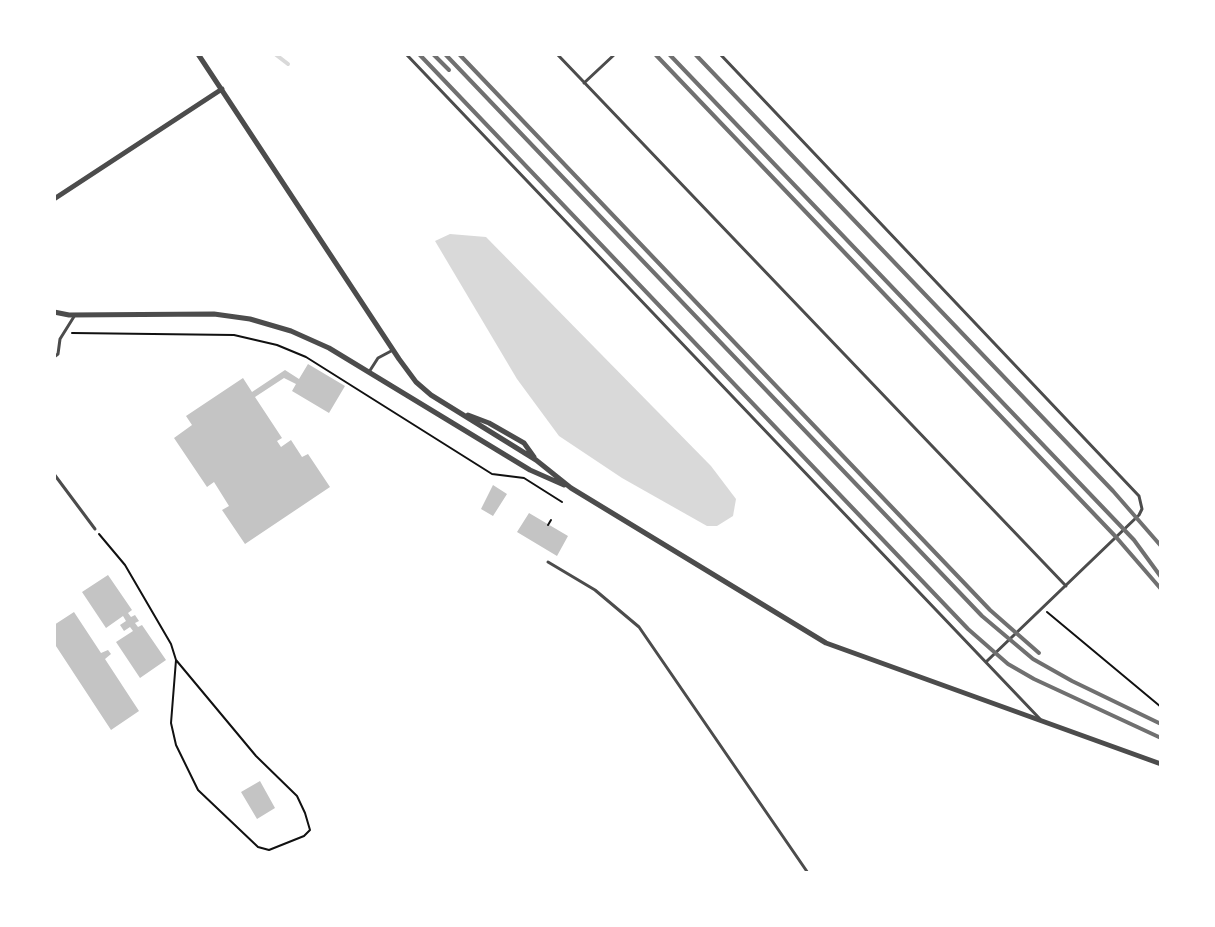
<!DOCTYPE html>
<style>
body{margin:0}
#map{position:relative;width:1215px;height:927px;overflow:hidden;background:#fff;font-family:"Golos Text",sans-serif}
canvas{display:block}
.frame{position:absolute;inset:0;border:56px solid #fff;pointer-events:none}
</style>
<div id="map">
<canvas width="1215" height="927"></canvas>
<div class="frame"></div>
</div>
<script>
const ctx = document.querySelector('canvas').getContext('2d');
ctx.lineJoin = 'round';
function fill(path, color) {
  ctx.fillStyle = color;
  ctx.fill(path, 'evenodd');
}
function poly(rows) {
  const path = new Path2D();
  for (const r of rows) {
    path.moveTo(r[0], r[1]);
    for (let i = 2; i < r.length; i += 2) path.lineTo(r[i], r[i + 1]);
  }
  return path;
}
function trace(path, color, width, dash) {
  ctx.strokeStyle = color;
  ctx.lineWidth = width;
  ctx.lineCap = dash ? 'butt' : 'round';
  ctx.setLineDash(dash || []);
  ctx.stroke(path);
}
const water = poly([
 [450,234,486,237,711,466,736,499,733,516,717,526,707,526,622,478,559,436,517,379,435,241]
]);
const stream = poly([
 [275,54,288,64]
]);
const building = poly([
 [308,364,345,386,329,413,292,391,296,384,284,378,255,397,282,438,277,441,281,447,291,440,302,457,308,454,330,487,245,544,222,510,229,506,214,482,207,487,174,438,192,425,186,416,243,378,252,392,285,370,299,379],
 [493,485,507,494,493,516,481,509],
 [529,513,568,536,557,556,517,532],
 [108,575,132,610,128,613,131,617,135,615,139,621,135,623,138,627,142,625,166,660,140,678,116,642,133,631,130,627,124,631,120,625,126,621,123,616,106,628,82,592],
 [74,612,101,653,108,650,111,654,105,659,139,711,111,730,54,643,54,625],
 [260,781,275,808,257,819,241,792]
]);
const path = poly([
 [72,333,234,335,277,345,306,357,492,474,524,478,562,502],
 [548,525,551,520],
 [99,534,125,565,171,644,176,660,171,723,176,745,198,790,258,847,269,850,304,836,310,830,305,813,297,796,256,756,176,660],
 [1047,612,1161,707]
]);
const service = poly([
 [406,54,1040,719],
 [557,54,1066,586],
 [720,54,1139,496,1142,509,1139,515,987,661],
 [584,83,615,54],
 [54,357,58,354,60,339,75,315],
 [369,372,378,358,393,350],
 [54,474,95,529],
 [548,562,595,590,639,627,808,873]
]);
const minor = poly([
 [198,54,399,359,416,382,431,395,536,460,571,488,826,643,1161,764],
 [54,199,222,89],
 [54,312,69,315,214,314,250,319,291,331,329,348,530,470,564,485],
 [468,415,489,423,524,443,534,457]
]);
const rail = poly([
 [419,54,968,629,1008,664,1034,679,1161,738],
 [433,54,449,70],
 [445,54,982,616,1033,659,1072,681,1161,724],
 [459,54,990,610,1039,653],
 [655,54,1116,537,1161,589],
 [669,54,1134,540,1161,577],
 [695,54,1113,491,1161,546]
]);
fill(water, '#d9d9d9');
trace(stream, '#d9d9d9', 4);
fill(building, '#c4c4c4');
trace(path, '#111', 2);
trace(service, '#4c4c4c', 3);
trace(minor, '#4c4c4c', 5);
trace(rail, '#707070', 4);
</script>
